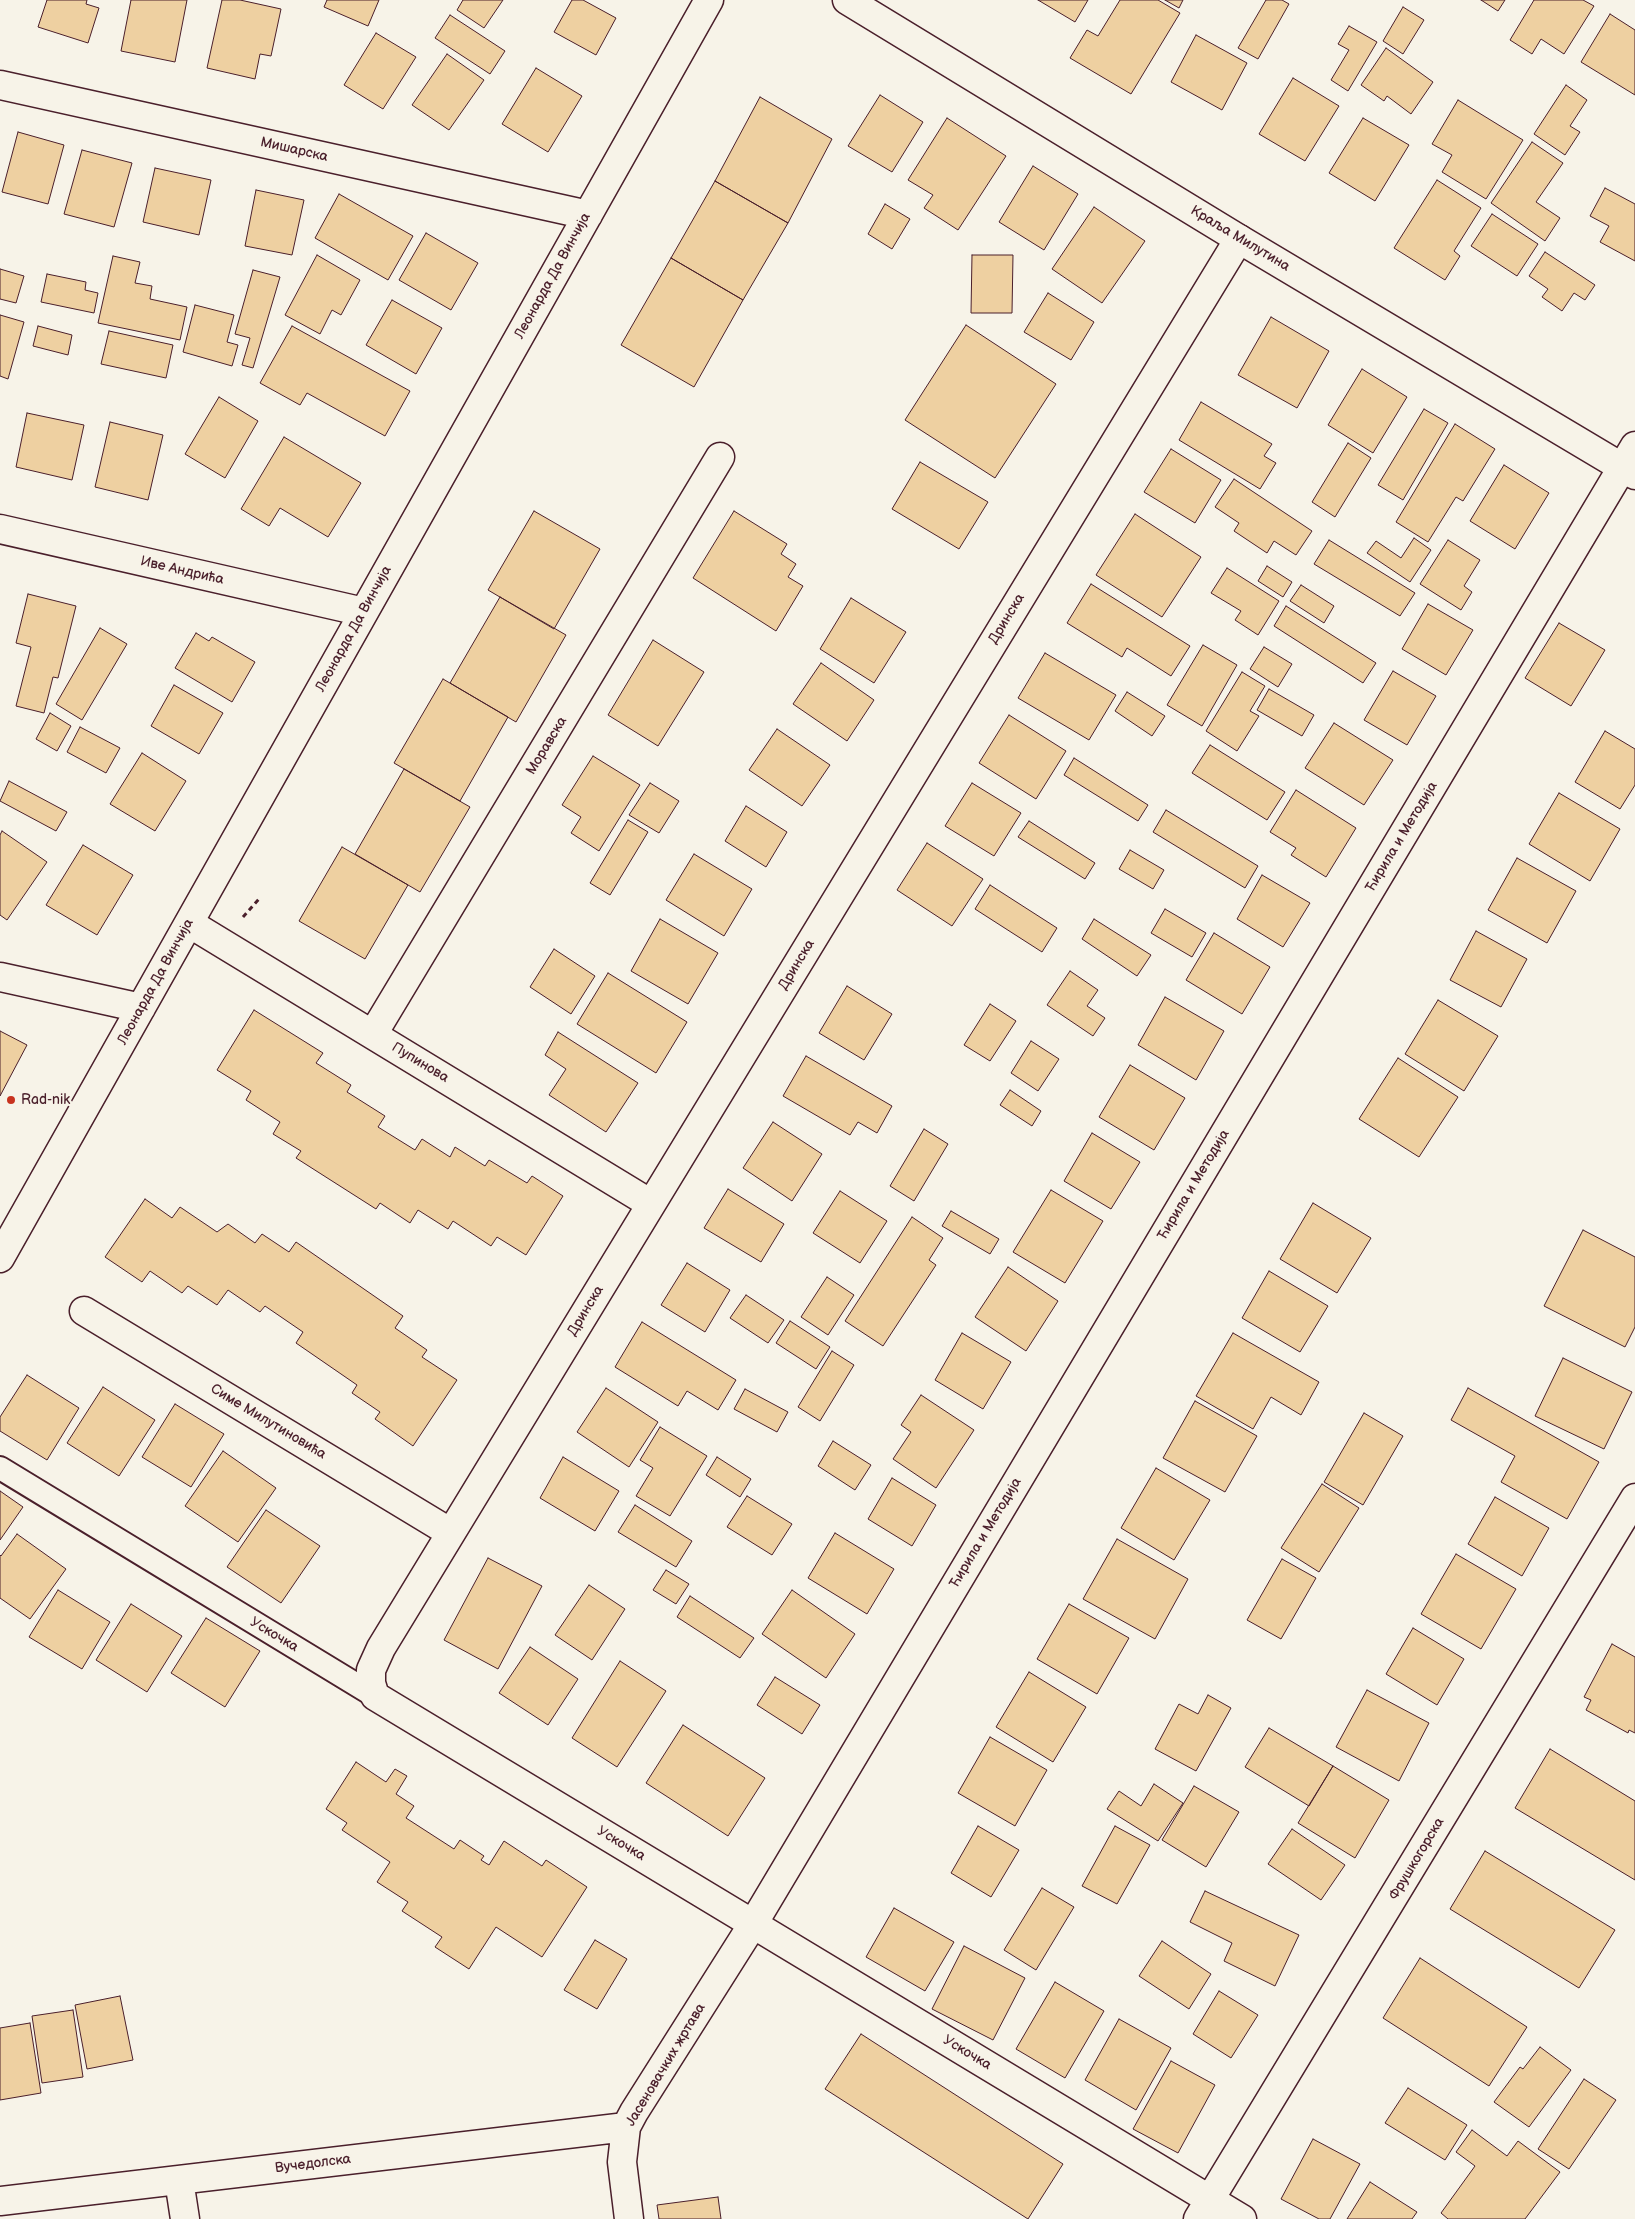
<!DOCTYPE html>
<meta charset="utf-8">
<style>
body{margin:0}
canvas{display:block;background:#f7f3e8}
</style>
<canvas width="1635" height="2219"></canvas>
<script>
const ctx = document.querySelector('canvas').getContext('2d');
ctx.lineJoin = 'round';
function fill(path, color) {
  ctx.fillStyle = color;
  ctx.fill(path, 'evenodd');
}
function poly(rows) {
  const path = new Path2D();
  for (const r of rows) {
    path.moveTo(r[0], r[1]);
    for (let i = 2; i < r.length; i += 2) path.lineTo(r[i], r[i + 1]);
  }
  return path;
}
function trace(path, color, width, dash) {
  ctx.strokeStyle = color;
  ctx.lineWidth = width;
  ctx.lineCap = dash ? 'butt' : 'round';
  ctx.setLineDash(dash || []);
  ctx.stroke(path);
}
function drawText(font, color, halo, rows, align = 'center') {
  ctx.font = font + ' "Balsamiq Sans",sans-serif';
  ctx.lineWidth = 4.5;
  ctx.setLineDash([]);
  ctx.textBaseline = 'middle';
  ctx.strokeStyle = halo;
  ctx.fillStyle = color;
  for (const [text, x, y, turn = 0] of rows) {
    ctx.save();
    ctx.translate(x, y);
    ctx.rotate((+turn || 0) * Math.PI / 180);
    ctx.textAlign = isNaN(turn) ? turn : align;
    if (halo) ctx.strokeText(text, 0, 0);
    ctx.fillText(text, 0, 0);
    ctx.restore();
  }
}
const building = poly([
 [47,0,87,0,86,4,99,8,88,43,38,27,47,0],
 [131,0,187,0,175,62,121,51,131,0],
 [222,0,240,0,281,9,271,56,260,54,255,79,207,68,222,0],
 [327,0,379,0,368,26,324,7,327,0],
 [463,0,503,0,484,28,457,10,463,0],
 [572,0,583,0,616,18,596,55,554,32,572,0],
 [1038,0,1088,0,1075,22,1038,0],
 [1120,0,1158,0,1180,13,1131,94,1070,58,1087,30,1098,36,1120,0],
 [1165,0,1183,0,1179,8,1165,0],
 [1266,0,1282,0,1289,4,1258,59,1238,48,1266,0],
 [1481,0,1505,0,1498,11,1481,0],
 [1534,0,1583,0,1594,6,1564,54,1541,39,1532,54,1510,40,1534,0],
 [1403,7,1424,20,1403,54,1383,41,1403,7],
 [1610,14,1635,30,1635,95,1581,62,1610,14],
 [450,15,505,51,490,74,435,38,450,15],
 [1349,26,1377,42,1348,91,1331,80,1349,50,1338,44,1349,26],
 [376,33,416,57,383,109,344,85,376,33],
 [1196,35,1247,63,1222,110,1171,82,1196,35],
 [1386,48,1433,82,1411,114,1387,96,1384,101,1361,85,1386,48],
 [447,54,484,80,449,130,412,105,447,54],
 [536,68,582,96,548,152,502,124,536,68],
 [1293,78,1339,106,1305,161,1259,134,1293,78],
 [1566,85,1587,100,1570,126,1580,132,1565,155,1534,134,1566,85],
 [880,95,923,122,892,172,848,146,880,95],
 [760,97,832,139,788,223,715,181,760,97],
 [1458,100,1523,140,1486,199,1442,172,1452,155,1432,144,1458,100],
 [947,118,1006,156,958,230,924,208,933,195,908,180,947,118],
 [1363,118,1409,145,1375,201,1329,173,1363,118],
 [18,132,64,145,48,204,2,192,18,132],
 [1532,142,1563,163,1536,202,1560,218,1545,241,1491,203,1532,142],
 [82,150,132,163,114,227,64,214,82,150],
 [1033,166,1078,194,1044,250,999,222,1033,166],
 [155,168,211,180,199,235,143,222,155,168],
 [1437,180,1481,208,1454,251,1460,256,1445,280,1394,248,1437,180],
 [715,181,788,223,743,300,671,258,715,181],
 [1605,188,1635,204,1635,261,1600,242,1609,226,1590,216,1605,188],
 [256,190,304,200,292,255,245,246,256,190],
 [339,194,413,236,388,280,315,238,339,194],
 [885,204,910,219,892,249,868,234,885,204],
 [1094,207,1145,241,1102,303,1052,269,1094,207],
 [1492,214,1538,244,1517,276,1471,246,1492,214],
 [426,233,478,263,451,310,399,280,426,233],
 [1545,252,1595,285,1585,300,1574,293,1562,311,1542,297,1548,289,1529,276,1545,252],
 [317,255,360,280,341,315,332,310,320,334,285,315,317,255],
 [972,255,1013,255,1012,313,971,313,972,255],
 [113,256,140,262,135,283,152,286,150,299,187,307,180,340,98,323,113,256],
 [671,258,743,300,694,387,621,345,671,258],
 [0,269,24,276,16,303,0,299,0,269],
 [253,270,280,277,253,368,242,365,250,338,235,334,253,270],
 [47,274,86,282,85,290,98,293,94,313,41,302,47,274],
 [1048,293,1094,322,1071,360,1024,332,1048,293],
 [392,300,442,328,416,374,366,345,392,300],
 [195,305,234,315,227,342,238,345,232,366,183,352,195,305],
 [0,315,24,322,8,379,0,376,0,315],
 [1271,317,1329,351,1297,408,1238,375,1271,317],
 [966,325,1056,384,995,478,905,420,966,325],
 [38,326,72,335,68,355,33,346,38,326],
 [292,326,410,391,385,436,307,393,300,405,260,383,292,326],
 [109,331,173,345,166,378,101,364,109,331],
 [1362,369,1407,397,1373,453,1328,425,1362,369],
 [219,397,258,421,225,478,185,454,219,397],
 [1201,402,1272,444,1264,456,1276,463,1260,489,1179,440,1201,402],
 [1424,409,1448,423,1403,500,1378,485,1424,409],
 [27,413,84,425,72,480,16,467,27,413],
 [110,422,163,435,148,500,95,487,110,422],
 [1455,424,1495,449,1463,501,1456,497,1428,542,1396,522,1455,424],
 [284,437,361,483,328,537,280,508,269,526,241,509,284,437],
 [1348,443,1371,458,1335,517,1312,502,1348,443],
 [1171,449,1221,480,1195,523,1144,492,1171,449],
 [920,462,988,502,959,549,892,509,920,462],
 [1504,465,1549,493,1515,549,1470,521,1504,465],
 [1234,479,1312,531,1296,555,1274,541,1267,553,1234,531,1239,523,1215,507,1234,479],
 [534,511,600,549,554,629,488,590,534,511],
 [734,511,787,544,781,554,796,564,788,577,803,586,776,631,693,578,734,511],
 [1135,514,1201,557,1162,617,1096,575,1135,514],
 [1414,538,1431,550,1410,582,1367,553,1376,541,1401,558,1414,538],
 [1329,540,1415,593,1400,616,1314,564,1329,540],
 [1448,540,1480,560,1464,586,1472,592,1461,610,1420,584,1448,540],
 [1267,566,1292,582,1283,597,1258,581,1267,566],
 [1227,568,1279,601,1258,635,1235,620,1241,611,1211,593,1227,568],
 [1091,584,1190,646,1171,676,1127,648,1122,657,1067,623,1091,584],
 [1301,585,1334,606,1324,623,1290,601,1301,585],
 [28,594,76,606,58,678,53,677,44,713,16,706,31,647,16,643,28,594],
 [500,597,566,635,516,722,450,683,500,597],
 [851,598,906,632,874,683,820,649,851,598],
 [1428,604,1473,630,1446,675,1402,649,1428,604],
 [1286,606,1376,663,1363,683,1274,626,1286,606],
 [1559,623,1605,650,1571,706,1525,678,1559,623],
 [100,628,127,644,82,720,56,704,100,628],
 [196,633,209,641,212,637,255,662,232,702,175,668,196,633],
 [653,640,704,672,658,746,608,715,653,640],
 [1203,645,1237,665,1202,726,1167,705,1203,645],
 [1264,647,1292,664,1278,687,1250,669,1264,647],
 [1045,653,1116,695,1089,740,1018,698,1045,653],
 [821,663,874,700,847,741,793,704,821,663],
 [1393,671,1436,696,1407,745,1364,720,1393,671],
 [1242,672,1265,686,1250,711,1259,716,1237,751,1206,731,1242,672],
 [443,679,508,717,460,801,394,763,443,679],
 [174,685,223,713,199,754,151,726,174,685],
 [1269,689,1314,715,1302,736,1257,710,1269,689],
 [1127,692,1165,716,1152,736,1115,711,1127,692],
 [50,713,71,726,57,751,36,739,50,713],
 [1009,715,1066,751,1036,799,979,763,1009,715],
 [1334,723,1393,760,1364,805,1305,768,1334,723],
 [80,727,120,748,106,773,67,752,80,727],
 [777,729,830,765,802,806,749,770,777,729],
 [1605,731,1635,749,1635,785,1620,809,1575,782,1605,731],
 [1210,745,1285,792,1267,820,1192,773,1210,745],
 [142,753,186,781,155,831,110,804,142,753],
 [593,756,640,785,599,851,571,833,581,817,562,805,593,756],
 [1074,758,1148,805,1138,821,1064,775,1074,758],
 [404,769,470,807,420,892,355,854,404,769],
 [9,781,67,812,56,831,0,801,9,781],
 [650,783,679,801,659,833,629,815,650,783],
 [972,783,1021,813,994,856,945,826,972,783],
 [1296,790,1356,828,1326,877,1291,855,1296,848,1270,832,1296,790],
 [1559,793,1620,829,1590,881,1529,844,1559,793],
 [746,806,787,832,766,867,725,841,746,806],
 [1166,810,1258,866,1245,888,1153,832,1166,810],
 [628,820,648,832,610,895,590,883,628,820],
 [1029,821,1095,863,1085,879,1018,837,1029,821],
 [2,831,47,862,7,920,0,915,0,835,2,831],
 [927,843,983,879,952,926,897,890,927,843],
 [83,845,133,875,97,935,46,905,83,845],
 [342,847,408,885,365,959,299,921,342,847],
 [1130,850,1164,870,1153,889,1119,869,1130,850],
 [694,854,752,889,724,936,666,900,694,854],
 [1517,858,1576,891,1547,943,1488,910,1517,858],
 [1262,875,1310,903,1283,947,1237,919,1262,875],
 [990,885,1057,928,1042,952,975,909,990,885],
 [1165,909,1206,933,1192,957,1151,933,1165,909],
 [660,919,718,953,688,1004,631,971,660,919],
 [1094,919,1151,955,1137,976,1082,939,1094,919],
 [1476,931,1527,959,1501,1007,1450,980,1476,931],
 [1214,933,1270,967,1242,1014,1186,980,1214,933],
 [554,949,595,976,571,1014,530,987,554,949],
 [1070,971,1098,990,1087,1006,1105,1018,1093,1036,1047,1005,1070,971],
 [608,973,687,1022,656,1073,577,1024,608,973],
 [847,986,892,1014,864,1060,819,1033,847,986],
 [1165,997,1224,1031,1196,1080,1138,1045,1165,997],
 [1438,1000,1498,1036,1464,1091,1405,1054,1438,1000],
 [990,1004,1016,1021,990,1061,964,1045,990,1004],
 [254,1010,323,1053,316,1063,351,1085,347,1092,385,1116,378,1127,415,1150,422,1139,450,1157,455,1147,485,1166,489,1160,527,1183,532,1176,563,1196,526,1255,497,1237,491,1246,453,1221,448,1229,418,1210,410,1223,380,1203,376,1209,296,1158,301,1151,273,1134,280,1122,246,1100,251,1091,217,1070,254,1010],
 [0,1031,27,1045,0,1096,0,1031],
 [558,1032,638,1083,606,1132,549,1095,566,1069,545,1055,558,1032],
 [1031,1041,1059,1059,1038,1091,1011,1073,1031,1041],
 [806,1056,892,1106,877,1133,858,1122,850,1135,783,1096,806,1056],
 [1398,1058,1458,1097,1419,1157,1359,1119,1398,1058],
 [1130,1065,1185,1098,1154,1150,1099,1117,1130,1065],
 [1010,1090,1041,1111,1032,1126,1000,1105,1010,1090],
 [773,1122,822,1154,792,1201,743,1168,773,1122],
 [924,1129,948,1144,914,1201,890,1186,924,1129],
 [1092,1133,1140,1162,1111,1209,1064,1181,1092,1133],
 [728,1189,784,1224,761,1262,704,1228,728,1189],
 [1051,1190,1103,1221,1065,1283,1013,1252,1051,1190],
 [840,1191,887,1221,860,1263,813,1233,840,1191],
 [145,1199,172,1218,180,1207,217,1232,228,1224,255,1243,262,1234,289,1252,296,1242,403,1316,395,1328,427,1350,422,1357,457,1380,413,1446,375,1419,380,1412,352,1393,357,1385,296,1343,303,1332,265,1306,260,1312,228,1290,217,1305,188,1286,182,1293,150,1271,142,1282,105,1257,145,1199],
 [1313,1203,1371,1238,1337,1293,1280,1259,1313,1203],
 [951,1211,999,1239,990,1254,942,1226,951,1211],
 [912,1217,943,1238,929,1260,936,1265,883,1346,845,1321,912,1217],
 [1583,1230,1635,1257,1635,1327,1625,1347,1544,1306,1583,1230],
 [687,1263,730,1290,705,1332,661,1305,687,1263],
 [1008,1267,1058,1301,1026,1351,975,1317,1008,1267],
 [1269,1271,1328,1306,1300,1352,1242,1318,1269,1271],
 [827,1277,854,1295,828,1335,801,1317,827,1277],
 [746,1295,784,1320,768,1343,730,1318,746,1295],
 [790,1321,830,1347,816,1369,776,1343,790,1321],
 [642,1322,736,1380,718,1410,687,1391,678,1406,615,1367,642,1322],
 [962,1333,1011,1362,983,1409,935,1380,962,1333],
 [1233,1333,1319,1382,1301,1415,1271,1397,1253,1429,1196,1396,1233,1333],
 [832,1351,854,1365,820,1421,798,1407,832,1351],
 [1563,1358,1632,1392,1604,1449,1535,1416,1563,1358],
 [27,1375,79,1408,47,1460,0,1431,0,1417,27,1375],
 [103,1387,155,1420,119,1476,67,1443,103,1387],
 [606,1388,658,1422,629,1467,577,1432,606,1388],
 [1468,1388,1599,1462,1567,1519,1501,1482,1515,1456,1451,1420,1468,1388],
 [745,1389,788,1412,777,1432,734,1409,745,1389],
 [921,1395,974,1430,936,1488,893,1459,911,1432,901,1425,921,1395],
 [1195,1401,1257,1436,1225,1492,1163,1458,1195,1401],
 [175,1404,224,1434,191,1487,142,1457,175,1404],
 [1364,1413,1403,1436,1363,1505,1324,1482,1364,1413],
 [660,1427,707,1456,670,1516,636,1496,653,1468,640,1460,660,1427],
 [833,1441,871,1465,855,1490,818,1466,833,1441],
 [223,1451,276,1488,238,1542,185,1506,223,1451],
 [563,1457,619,1491,595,1531,540,1498,563,1457],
 [717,1457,751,1479,740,1497,706,1475,717,1457],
 [1156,1468,1210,1500,1174,1560,1121,1528,1156,1468],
 [892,1478,936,1505,912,1546,868,1519,892,1478],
 [1322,1484,1359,1508,1319,1572,1281,1548,1322,1484],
 [0,1491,23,1507,0,1540,0,1491],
 [747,1496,792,1524,772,1555,727,1527,747,1496],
 [1495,1497,1549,1528,1522,1576,1468,1544,1495,1497],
 [635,1505,692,1541,676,1567,618,1532,635,1505],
 [266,1510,320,1546,281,1603,227,1567,266,1510],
 [835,1533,894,1569,867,1614,808,1578,835,1533],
 [17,1534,66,1569,30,1619,0,1598,0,1555,1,1556,17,1534],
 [1117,1539,1188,1579,1155,1639,1083,1599,1117,1539],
 [1456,1554,1516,1589,1481,1649,1421,1614,1456,1554],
 [488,1558,542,1586,498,1669,444,1640,488,1558],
 [1282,1559,1316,1578,1281,1639,1247,1620,1282,1559],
 [666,1570,689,1584,676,1604,653,1590,666,1570],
 [589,1585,625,1609,592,1660,555,1635,589,1585],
 [58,1590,110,1622,82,1669,29,1637,58,1590],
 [792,1590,855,1634,826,1678,762,1634,792,1590],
 [690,1596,754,1638,740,1658,677,1617,690,1596],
 [131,1604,182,1636,147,1692,96,1660,131,1604],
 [1069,1604,1129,1638,1097,1694,1037,1659,1069,1604],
 [206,1618,260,1651,225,1707,171,1673,206,1618],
 [1413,1628,1464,1659,1437,1705,1386,1674,1413,1628],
 [1612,1644,1635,1657,1635,1733,1629,1730,1628,1733,1586,1710,1591,1700,1584,1697,1612,1644],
 [530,1647,578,1679,548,1725,499,1693,530,1647],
 [620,1661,666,1691,617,1767,572,1738,620,1661],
 [1029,1672,1086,1707,1053,1762,996,1727,1029,1672],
 [775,1677,820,1705,802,1734,757,1705,775,1677],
 [1367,1690,1429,1723,1399,1781,1336,1747,1367,1690],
 [1208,1695,1231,1708,1196,1771,1155,1749,1179,1704,1198,1714,1208,1695],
 [683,1725,765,1778,728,1836,646,1783,683,1725],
 [1269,1728,1333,1766,1309,1806,1245,1767,1269,1728],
 [990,1737,1047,1770,1015,1826,958,1793,990,1737],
 [1550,1749,1635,1801,1635,1880,1515,1808,1550,1749],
 [356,1762,386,1782,395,1769,407,1776,396,1794,414,1806,406,1818,454,1849,460,1840,484,1856,481,1860,489,1865,504,1841,542,1866,546,1860,587,1887,542,1957,496,1927,469,1969,435,1947,442,1937,402,1911,408,1902,377,1882,390,1862,342,1830,347,1823,326,1809,356,1762],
 [1333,1766,1389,1800,1355,1858,1298,1823,1333,1766],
 [1154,1784,1183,1803,1158,1841,1107,1809,1119,1791,1141,1806,1154,1784],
 [1194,1786,1239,1812,1206,1867,1162,1840,1194,1786],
 [978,1826,1019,1850,991,1897,951,1873,978,1826],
 [1115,1826,1150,1845,1117,1904,1082,1886,1115,1826],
 [1292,1829,1345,1865,1321,1900,1268,1864,1292,1829],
 [1485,1851,1615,1930,1579,1988,1450,1909,1485,1851],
 [1042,1888,1074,1907,1036,1970,1004,1950,1042,1888],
 [1205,1891,1299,1935,1275,1986,1224,1961,1232,1943,1190,1922,1205,1891],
 [894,1908,954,1942,925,1991,866,1957,894,1908],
 [595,1940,627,1959,597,2009,564,1990,595,1940],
 [1162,1941,1211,1974,1189,2009,1139,1976,1162,1941],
 [964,1946,1025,1978,993,2040,932,2009,964,1946],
 [1420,1958,1527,2027,1489,2086,1383,2018,1420,1958],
 [1055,1982,1104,2011,1065,2078,1016,2049,1055,1982],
 [1219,1991,1258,2015,1231,2058,1193,2034,1219,1991],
 [120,1996,133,2060,87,2069,75,2005,120,1996],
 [73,2010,83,2077,42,2083,32,2016,73,2010],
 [1119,2019,1171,2048,1136,2110,1085,2080,1119,2019],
 [30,2023,41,2093,0,2100,0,2028,30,2023],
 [861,2034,1063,2164,1028,2219,825,2089,861,2034],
 [1540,2047,1571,2070,1529,2127,1494,2102,1520,2067,1523,2069,1540,2047],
 [1171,2061,1215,2085,1178,2153,1133,2129,1171,2061],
 [1584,2079,1616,2100,1569,2169,1538,2149,1584,2079],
 [1408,2088,1467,2125,1445,2160,1385,2123,1408,2088],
 [1472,2130,1507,2156,1518,2141,1560,2172,1525,2219,1448,2219,1441,2213,1475,2166,1456,2152,1472,2130],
 [1313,2139,1360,2164,1330,2219,1319,2219,1281,2199,1313,2139],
 [1370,2182,1417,2212,1412,2219,1347,2219,1370,2182],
 [718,2197,721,2219,659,2219,657,2205,718,2197]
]);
const path = poly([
 [243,917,259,899]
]);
const pedestrian = poly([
 [0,1468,375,1696]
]);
const minor = poly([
 [0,85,588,215],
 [1239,239,381,1648,371,1670,371,1683,375,1696,1242,2219],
 [0,529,364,612],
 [189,923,651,1204],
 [0,977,141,1008],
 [373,1034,720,457],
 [0,1258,709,0],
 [84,1311,451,1533],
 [179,2180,185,2219],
 [0,2201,626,2127],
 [629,2219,622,2162,626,2127,634,2112,753,1924,1635,446],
 [1198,2219,1635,1498]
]);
const secondary = poly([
 [847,0,1239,239,1635,475]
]);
const markers = [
 [11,1100,5,"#c8321e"]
];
const streetNames = [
 ["Мишарска",294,150,13],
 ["Краља Милутина",1240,239,31],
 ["Леонарда Да Винчија",553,276,-61],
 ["Иве Андрића",182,571,13],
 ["Дринска",1007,619,-59],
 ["Леонарда Да Винчија",354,629,-61],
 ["Моравска",547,746,-59],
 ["Ћирила и Методија",1402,837,-59],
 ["Дринска",797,965,-59],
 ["Леонарда Да Винчија",156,982,-61],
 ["Пупинова",420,1063,31],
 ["Ћирила и Методија",1194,1185,-59],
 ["Дринска",586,1311,-59],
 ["Симе Милутиновића",268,1422,31],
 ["Ћирила и Методија",986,1533,-59],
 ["Ускочка",274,1635,31],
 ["Ускочка",621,1844,31],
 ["Фрушкогорска",1417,1859,-59],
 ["Ускочка",967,2053,31],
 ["Јасеновачких жртава",666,2065,-59],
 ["Вучедолска",313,2164,-7]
];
const poiNames = [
 ["Rad-nik",21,1100]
];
fill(building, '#eed0a1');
trace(building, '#4a1f2b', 1);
trace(pedestrian, '#4a1f2b', 26);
trace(minor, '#4a1f2b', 31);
trace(secondary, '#4a1f2b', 31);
trace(path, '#4a1f2b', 3, [5, 4]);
trace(pedestrian, '#f7f3e8', 22);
trace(minor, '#f7f3e8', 28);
trace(secondary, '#f7f3e8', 28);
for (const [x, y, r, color] of markers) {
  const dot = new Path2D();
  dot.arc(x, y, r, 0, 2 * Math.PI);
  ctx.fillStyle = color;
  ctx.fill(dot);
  trace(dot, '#f7f3e8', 2);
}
drawText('14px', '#4a1f2b', '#f7f3e8', streetNames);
drawText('14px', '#4a1f2b', '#f7f3e8', poiNames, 'left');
</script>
